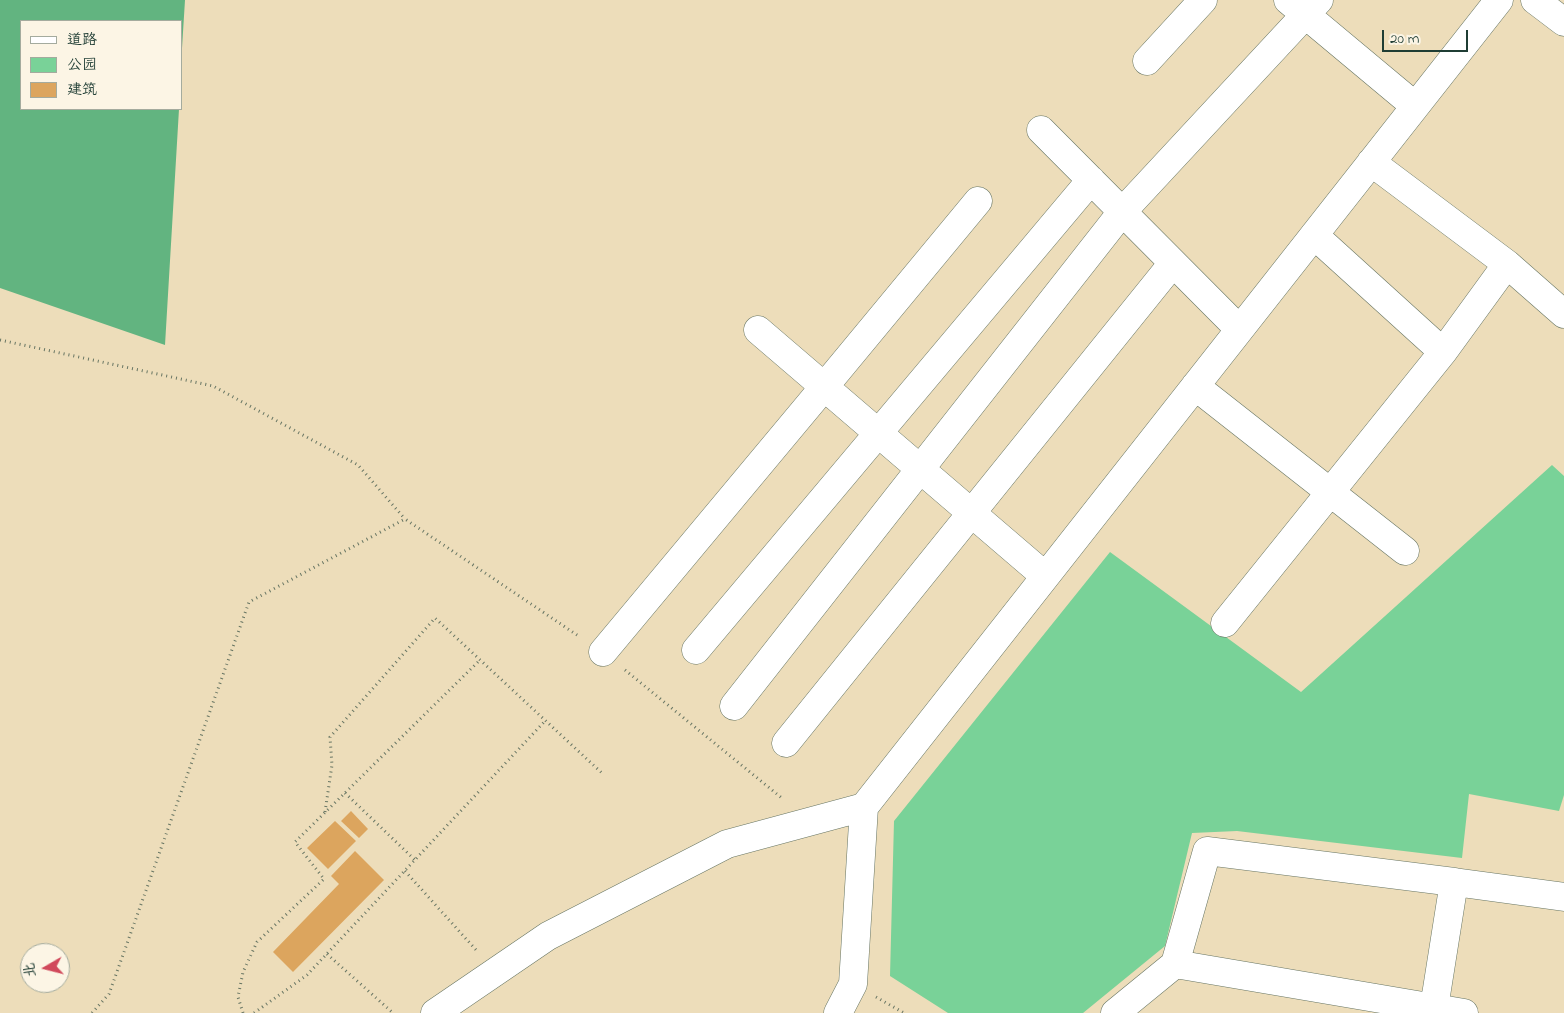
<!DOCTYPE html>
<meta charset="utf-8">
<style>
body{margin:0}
#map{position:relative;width:1564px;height:1013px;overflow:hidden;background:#edddba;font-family:"Indie Flower","LXGW WenKai TC",sans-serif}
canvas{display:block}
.legend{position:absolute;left:20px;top:20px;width:162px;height:90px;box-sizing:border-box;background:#fcf5e5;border:1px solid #a4ab9e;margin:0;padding:6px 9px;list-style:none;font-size:15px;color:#1f3d34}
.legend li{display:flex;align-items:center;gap:10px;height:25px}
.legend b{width:25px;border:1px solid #a4ab9e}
.north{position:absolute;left:20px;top:943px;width:50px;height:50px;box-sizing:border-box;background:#fcf5e5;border:1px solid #a4ab9e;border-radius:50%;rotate:262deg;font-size:14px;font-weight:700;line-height:20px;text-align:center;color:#1f3d34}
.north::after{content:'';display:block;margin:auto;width:18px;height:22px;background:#d1495b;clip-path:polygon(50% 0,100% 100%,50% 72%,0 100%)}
.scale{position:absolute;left:1382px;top:30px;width:86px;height:22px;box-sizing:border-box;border:2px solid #1f3d34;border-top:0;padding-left:6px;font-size:15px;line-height:18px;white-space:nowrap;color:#1f3d34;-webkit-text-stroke:4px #fcf5e5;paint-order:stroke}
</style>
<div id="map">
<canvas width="1564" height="1013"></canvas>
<ul class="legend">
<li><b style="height:6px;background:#fff"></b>道路</li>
<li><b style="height:14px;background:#79d298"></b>公园</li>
<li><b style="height:14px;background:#dca55e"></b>建筑</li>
</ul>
<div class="north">北</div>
<div class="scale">20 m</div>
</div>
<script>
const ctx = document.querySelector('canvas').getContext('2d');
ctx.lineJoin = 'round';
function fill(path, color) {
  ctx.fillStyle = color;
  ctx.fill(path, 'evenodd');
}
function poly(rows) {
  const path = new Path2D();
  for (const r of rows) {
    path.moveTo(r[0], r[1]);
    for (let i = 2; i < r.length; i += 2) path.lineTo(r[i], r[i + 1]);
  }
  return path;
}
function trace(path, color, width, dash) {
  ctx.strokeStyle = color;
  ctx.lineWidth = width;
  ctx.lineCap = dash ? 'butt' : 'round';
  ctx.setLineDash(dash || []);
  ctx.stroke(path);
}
const green = poly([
 [1552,465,1564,476,1564,795,1559,811,1469,794,1462,858,1237,831,1192,833,1165,946,1083,1013,948,1013,890,976,894,821,1110,552,1301,692]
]);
const forest = poly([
 [0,0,185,0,181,64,181,21,21,21,21,109,179,109,165,345,0,288]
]);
const building = poly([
 [351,811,368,829,359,838,341,821],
 [335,821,356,841,328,869,307,848],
 [355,851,384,880,293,972,273,952,339,884,331,876]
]);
const path = poly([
 [0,340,213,386,358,465,405,519],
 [625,670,783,799],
 [345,793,415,860],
 [325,812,332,765,330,737,435,618,603,774],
 [405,871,477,951],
 [327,954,393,1013],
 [876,997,904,1013],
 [92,1013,109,994,249,602,405,519,580,637],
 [243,1013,238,997,243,972,257,942,324,879,295,842,480,660],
 [254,1013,307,975,545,721]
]);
const minor = poly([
 [1288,0,1415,106],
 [1535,0,1564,22],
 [1147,61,1203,0],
 [1041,130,1239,329],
 [1371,162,1507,264,1564,314],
 [1314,235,1443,352],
 [758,330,1045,576],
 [1195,386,1405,551],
 [1225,623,1443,352,1507,264],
 [696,650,1091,180],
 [603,652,824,387,978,201],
 [734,706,1122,212,1319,0],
 [786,743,1173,263],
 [1175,964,1207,851,1454,882],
 [1434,1008,1454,882,1564,897],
 [435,1013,548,936,727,844,864,807,1499,0],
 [838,1013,853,984,864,807],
 [1115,1013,1175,964,1464,1013]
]);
fill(green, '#79d298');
fill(forest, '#62b480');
fill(building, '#dca55e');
trace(minor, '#677563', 29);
trace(path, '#677563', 3, [1, 4]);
trace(minor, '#fff', 28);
</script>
